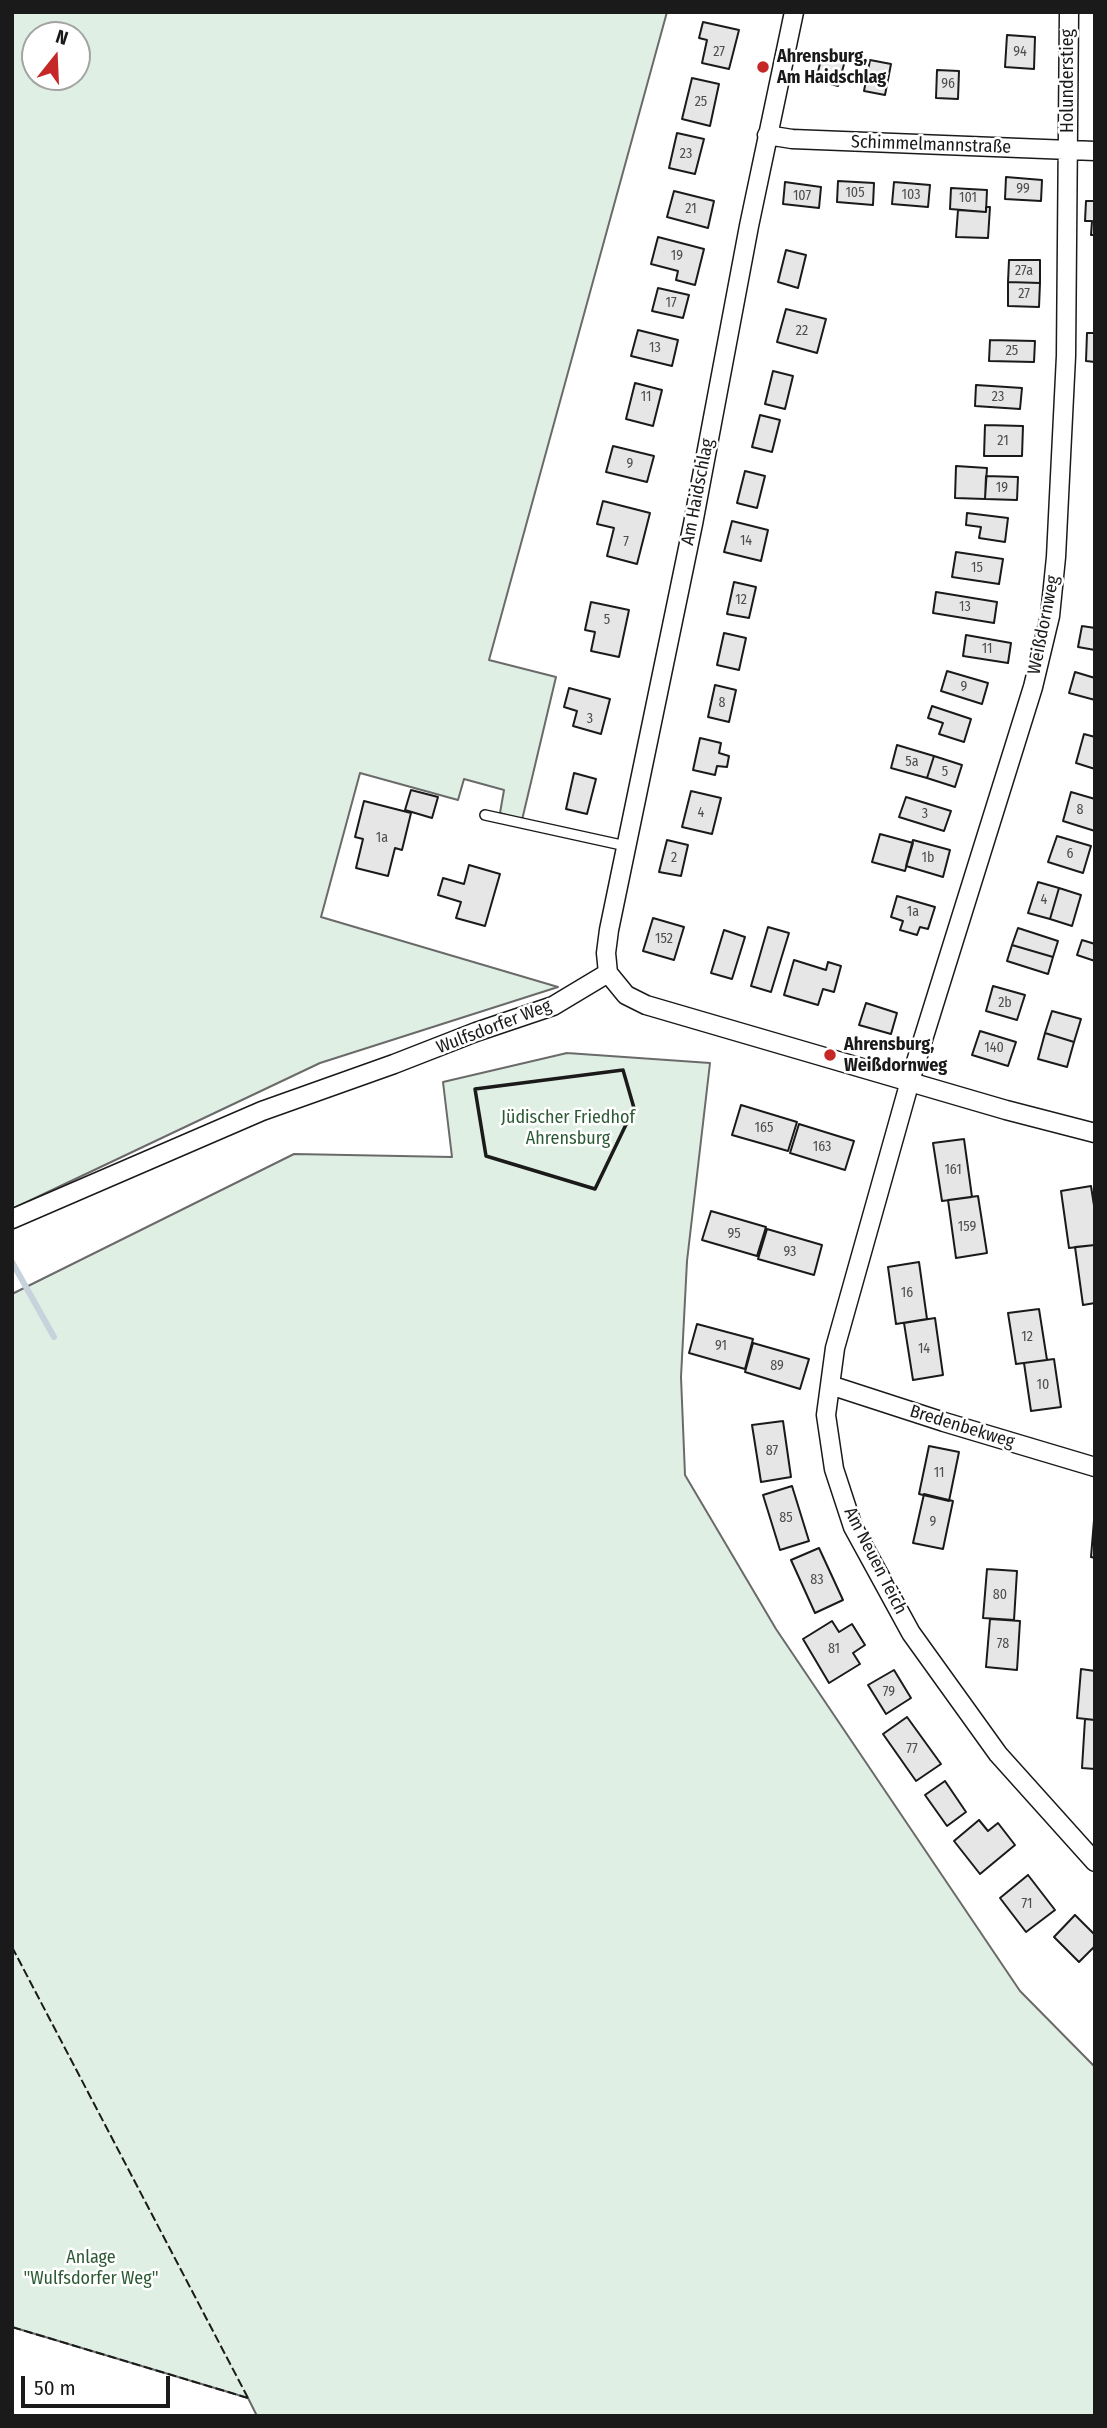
<!DOCTYPE html>
<meta charset="utf-8">
<style>
body{margin:0}
#map{position:relative;width:1107px;height:2428px;overflow:hidden;background:#fff;font-family:"Fira Sans Condensed",sans-serif}
canvas{display:block}
.frame{position:absolute;inset:0;border:14px solid #1a1a1a;pointer-events:none}
.north{position:absolute;left:21px;top:21px;width:70px;height:70px;box-sizing:border-box;background:#fff;border:2px solid #a3a3a3;border-radius:50%;rotate:18deg;font-size:19px;font-weight:700;line-height:28px;text-align:center;color:#1a1a1a}
.north::after{content:'';display:block;margin:auto;width:24px;height:32px;background:#c62828;clip-path:polygon(50% 0,100% 100%,50% 72%,0 100%)}
.scale{position:absolute;left:21px;top:2376px;width:149px;height:32px;box-sizing:border-box;border:4px solid #1a1a1a;border-top:0;padding-left:9px;font-size:21px;line-height:24px;white-space:nowrap;color:#1a1a1a;-webkit-text-stroke:5px #fff;paint-order:stroke}
</style>
<div id="map">
<canvas width="1107" height="2428"></canvas>
<div class="frame"></div>
<div class="north">N</div>
<div class="scale">50 m</div>
</div>
<script>
const ctx = document.querySelector('canvas').getContext('2d');
ctx.lineJoin = 'round';
function fill(path, color) {
  ctx.fillStyle = color;
  ctx.fill(path, 'evenodd');
}
function poly(rows) {
  const path = new Path2D();
  for (const r of rows) {
    path.moveTo(r[0], r[1]);
    for (let i = 2; i < r.length; i += 2) path.lineTo(r[i], r[i + 1]);
  }
  return path;
}
function trace(path, color, width, dash) {
  ctx.strokeStyle = color;
  ctx.lineWidth = width;
  ctx.lineCap = dash ? 'butt' : 'round';
  ctx.setLineDash(dash || []);
  ctx.stroke(path);
}
function drawText(font, color, halo, rows, align = 'center') {
  ctx.font = font + ' "Fira Sans Condensed",sans-serif';
  ctx.lineWidth = 5;
  ctx.setLineDash([]);
  ctx.textBaseline = 'middle';
  ctx.strokeStyle = halo;
  ctx.fillStyle = color;
  for (const [text, x, y, turn = 0] of rows) {
    ctx.save();
    ctx.translate(x, y);
    ctx.rotate((+turn || 0) * Math.PI / 180);
    ctx.textAlign = isNaN(turn) ? turn : align;
    if (halo) ctx.strokeText(text, 0, 0);
    ctx.fillText(text, 0, 0);
    ctx.restore();
  }
}
const green = poly([
 [12,12,667,12,489,660,556,677,522,820,500,813,504,790,464,779,458,800,360,773,321,917,558,987,320,1063,12,1209,12,12],
 [35,35,77,35,77,77,35,77,35,35],
 [567,1053,710,1063,687,1261,681,1377,685,1475,776,1629,1020,1991,1095,2067,1095,2416,257,2416,248,2398,12,2327,12,1294,294,1154,452,1157,443,1082,567,1053]
]);
const stream = poly([
 [12,1262,54,1337]
]);
const building = poly([
 [703,22,739,30,729,69,702,63,707,40,699,38,703,22],
 [1007,35,1035,37,1034,69,1005,67,1007,35],
 [823,51,846,57,838,86,816,80,823,51],
 [870,60,891,64,885,95,864,91,870,60],
 [937,70,959,71,958,99,936,98,937,70],
 [692,78,719,84,710,126,682,119,692,78],
 [677,133,704,139,695,174,669,168,677,133],
 [1006,177,1042,180,1041,201,1005,199,1006,177],
 [838,181,874,183,873,205,837,202,838,181],
 [785,182,821,187,819,208,783,204,785,182],
 [894,182,930,185,928,207,892,204,894,182],
 [951,188,987,190,986,212,950,209,951,188],
 [674,191,714,201,708,228,667,217,674,191],
 [1086,201,1095,201,1095,235,1091,235,1092,221,1085,221,1086,201],
 [986,207,990,207,988,238,956,237,958,210,986,212,986,207],
 [658,237,704,249,695,285,676,280,678,271,651,264,658,237],
 [786,250,806,255,798,288,778,282,786,250],
 [1009,260,1040,260,1040,283,1008,282,1009,260],
 [1008,282,1040,283,1039,307,1008,306,1008,282],
 [658,288,689,295,683,318,652,311,658,288],
 [786,309,826,319,817,353,777,342,786,309],
 [638,330,678,340,672,366,631,356,638,330],
 [1087,333,1095,333,1095,362,1086,361,1087,333],
 [990,340,1035,341,1034,362,989,361,990,340],
 [773,371,793,376,785,409,765,404,773,371],
 [635,383,662,390,653,426,626,419,635,383],
 [976,385,1022,388,1020,409,975,406,976,385],
 [760,415,780,420,772,452,752,447,760,415],
 [985,425,1023,426,1022,456,984,456,985,425],
 [613,446,654,456,647,482,606,472,613,446],
 [956,466,987,468,985,499,955,498,956,466],
 [745,471,765,476,757,508,737,503,745,471],
 [986,476,1018,477,1017,500,985,499,986,476],
 [603,501,650,513,637,564,607,556,614,528,597,524,603,501],
 [967,513,1008,518,1005,542,979,538,981,527,966,525,967,513],
 [732,521,768,530,761,561,724,552,732,521],
 [956,552,1003,559,999,584,952,577,956,552],
 [734,582,756,587,749,618,727,614,734,582],
 [936,592,997,602,994,623,933,613,936,592],
 [591,602,629,610,619,657,591,651,595,632,585,630,591,602],
 [1082,626,1095,628,1095,650,1078,647,1082,626],
 [724,633,746,638,739,670,717,665,724,633],
 [966,635,1011,643,1008,663,963,656,966,635],
 [947,671,988,683,982,704,941,691,947,671],
 [1075,672,1095,678,1095,700,1069,693,1075,672],
 [715,685,736,690,729,722,708,717,715,685],
 [569,688,610,699,601,734,573,726,577,711,564,707,569,688],
 [932,706,971,719,964,742,939,734,943,723,928,718,932,706],
 [1084,734,1095,737,1095,769,1076,763,1084,734],
 [700,738,721,743,719,753,729,756,727,767,717,766,715,775,693,770,700,738],
 [897,745,934,756,927,778,891,768,897,745],
 [934,756,962,765,955,787,927,778,934,756],
 [574,773,596,779,587,814,566,809,574,773],
 [411,790,438,797,432,818,405,810,411,790],
 [691,791,721,798,712,834,682,827,691,791],
 [1071,792,1095,799,1095,831,1063,821,1071,792],
 [906,797,951,811,944,831,899,817,906,797],
 [364,801,411,813,402,850,395,848,388,876,356,868,363,839,355,837,364,801],
 [880,834,913,843,905,871,872,862,880,834],
 [1057,836,1091,846,1083,873,1048,862,1057,836],
 [667,840,688,845,681,876,659,872,667,840],
 [913,840,950,850,943,877,906,866,913,840],
 [469,865,500,874,485,926,456,918,461,902,438,895,443,878,464,884,469,865],
 [1038,882,1059,888,1050,919,1028,913,1038,882],
 [1059,888,1081,895,1072,926,1050,919,1059,888],
 [897,896,935,907,928,929,920,927,917,935,900,930,903,921,891,917,897,896],
 [653,918,684,927,674,960,643,951,653,918],
 [768,927,789,933,771,992,751,986,768,927],
 [1018,928,1058,941,1053,957,1012,945,1018,928],
 [724,930,745,937,732,979,711,973,724,930],
 [1082,940,1095,944,1095,961,1077,955,1082,940],
 [1012,945,1053,957,1048,974,1007,961,1012,945],
 [794,960,826,970,828,962,841,966,834,992,823,989,818,1005,784,995,794,960],
 [993,986,1025,995,1017,1020,986,1011,993,986],
 [866,1003,897,1013,891,1034,859,1025,866,1003],
 [1052,1011,1081,1019,1074,1042,1045,1033,1052,1011],
 [980,1031,1016,1042,1008,1066,972,1055,980,1031],
 [1045,1033,1074,1042,1067,1067,1038,1059,1045,1033],
 [741,1105,797,1122,788,1151,732,1135,741,1105],
 [799,1124,854,1141,845,1170,790,1153,799,1124],
 [964,1139,972,1197,942,1201,933,1143,964,1139],
 [1091,1186,1095,1212,1095,1245,1069,1248,1061,1191,1091,1186],
 [978,1196,987,1253,956,1258,948,1200,978,1196],
 [711,1211,766,1227,757,1256,702,1240,711,1211],
 [767,1229,822,1245,814,1275,758,1259,767,1229],
 [1095,1245,1095,1303,1083,1305,1075,1247,1095,1245],
 [919,1262,927,1319,896,1324,888,1267,919,1262],
 [1039,1309,1047,1360,1016,1364,1008,1313,1039,1309],
 [935,1318,943,1375,913,1380,904,1323,935,1318],
 [697,1324,753,1339,745,1369,689,1353,697,1324],
 [753,1343,809,1359,800,1389,745,1372,753,1343],
 [1054,1359,1061,1407,1031,1411,1024,1363,1054,1359],
 [783,1421,791,1477,761,1482,752,1425,783,1421],
 [929,1446,959,1452,949,1501,919,1494,929,1446],
 [792,1486,809,1541,780,1550,763,1495,792,1486],
 [924,1494,953,1501,943,1549,913,1543,924,1494],
 [1095,1508,1095,1558,1091,1557,1095,1508],
 [819,1548,843,1600,815,1613,791,1560,819,1548],
 [987,1569,1017,1571,1014,1620,983,1618,987,1569],
 [990,1619,1020,1621,1017,1670,986,1667,990,1619],
 [832,1621,839,1632,852,1624,865,1645,853,1653,860,1664,829,1683,803,1639,832,1621],
 [1081,1669,1095,1671,1095,1720,1077,1718,1081,1669],
 [894,1670,911,1698,886,1714,868,1685,894,1670],
 [907,1717,941,1764,916,1781,883,1734,907,1717],
 [1085,1719,1095,1720,1095,1769,1082,1768,1085,1719],
 [945,1781,966,1812,947,1826,925,1795,945,1781],
 [979,1820,988,1831,998,1823,1015,1845,980,1874,954,1841,979,1820],
 [1028,1875,1055,1910,1026,1932,1000,1898,1028,1875],
 [1075,1915,1095,1935,1095,1946,1079,1962,1054,1937,1075,1915]
]);
const service = poly([
 [485,815,626,846]
]);
const minor = poly([
 [1069,12,1066,356,1056,557,1050,616,1033,687,910,1081,835,1348,826,1415,834,1469,853,1527,911,1633,998,1754,1095,1862],
 [767,135,792,139,1095,151],
 [608,973,606,953,609,930,693,524,749,226,794,12],
 [608,973,626,995,646,1005,1006,1110,1095,1133],
 [12,1219,262,1111,394,1064,476,1032,553,1006,608,973],
 [830,1385,944,1422,1095,1467]
]);
const fence = poly([
 [12,1947,248,2398],
 [12,2327,248,2398]
]);
const wall = poly([
 [623,1070,634,1108,595,1189,486,1156,475,1089,623,1070]
]);
const markers = [
 [763,67,7,"#c62828"],
 [830,1055,7,"#c62828"]
];
const numberNames = [
 ["27",719,52],
 ["94",1020,52],
 ["96",948,84],
 ["25",701,102],
 ["23",686,154],
 ["99",1023,189],
 ["105",855,193],
 ["103",911,195],
 ["107",802,196],
 ["101",968,198],
 ["21",691,209],
 ["19",677,256],
 ["27a",1024,271],
 ["27",1024,294],
 ["17",671,303],
 ["22",802,331],
 ["13",655,348],
 ["25",1012,351],
 ["11",646,397],
 ["23",998,397],
 ["21",1003,441],
 ["9",630,464],
 ["19",1002,488],
 ["14",746,541],
 ["7",626,542],
 ["15",977,568],
 ["12",741,600],
 ["13",965,607],
 ["5",607,620],
 ["11",987,649],
 ["9",964,687],
 ["8",722,703],
 ["3",590,719],
 ["5a",912,762],
 ["5",945,772],
 ["8",1080,810],
 ["4",701,813],
 ["3",925,814],
 ["1a",382,838],
 ["6",1070,854],
 ["2",674,858],
 ["1b",928,858],
 ["4",1044,900],
 ["1a",913,912],
 ["152",664,939],
 ["2b",1005,1003],
 ["140",994,1048],
 ["165",764,1128],
 ["163",822,1147],
 ["161",953,1170],
 ["159",967,1227],
 ["95",734,1234],
 ["93",790,1252],
 ["16",907,1293],
 ["12",1027,1337],
 ["91",721,1346],
 ["14",924,1349],
 ["89",777,1366],
 ["10",1043,1385],
 ["87",772,1451],
 ["11",939,1473],
 ["85",786,1518],
 ["9",933,1522],
 ["83",817,1580],
 ["80",1000,1595],
 ["78",1003,1644],
 ["81",834,1649],
 ["79",889,1692],
 ["77",912,1749],
 ["71",1027,1904]
];
const poiNames = [
 ["Ahrensburg,",777,57],
 ["Am Haidschlag",777,78],
 ["Ahrensburg,",844,1045],
 ["Weißdornweg",844,1066]
];
const streetNames = [
 ["Holunderstieg",1068,81,-90],
 ["Schimmelmannstraße",931,145,2],
 ["Am Haidschlag",698,492,-79],
 ["Weißdornweg",1044,625,-79],
 ["Wulfsdorfer Weg",494,1027,-21],
 ["Bredenbekweg",962,1427,17],
 ["Am Neuen Teich",875,1561,63]
];
const parkNames = [
 ["Jüdischer Friedhof",568,1118],
 ["Ahrensburg",568,1139],
 ["Anlage",91,2258],
 ["\"Wulfsdorfer Weg\"",91,2279]
];
fill(green, '#e0efe3');
trace(green, '#6a6a6a', 2);
trace(stream, '#c6d2dc', 6);
fill(building, '#e6e6e6');
trace(building, '#1a1a1a', 2);
trace(service, '#1a1a1a', 12);
trace(minor, '#1a1a1a', 21);
trace(service, '#fff', 9);
trace(minor, '#fff', 18);
trace(fence, '#1a1a1a', 2, [9, 3.5]);
trace(wall, '#1a1a1a', 3.5);
for (const [x, y, r, color] of markers) {
  const dot = new Path2D();
  dot.arc(x, y, r, 0, 2 * Math.PI);
  ctx.fillStyle = color;
  ctx.fill(dot);
  trace(dot, '#fff', 2.5);
}
drawText('14px', '#4d4d4d', null, numberNames);
drawText('bold 18px', '#1a1a1a', '#fff', poiNames, 'left');
drawText('18px', '#1a1a1a', '#fff', streetNames);
drawText('18px', '#2b5a34', '#fff', parkNames);
</script>
